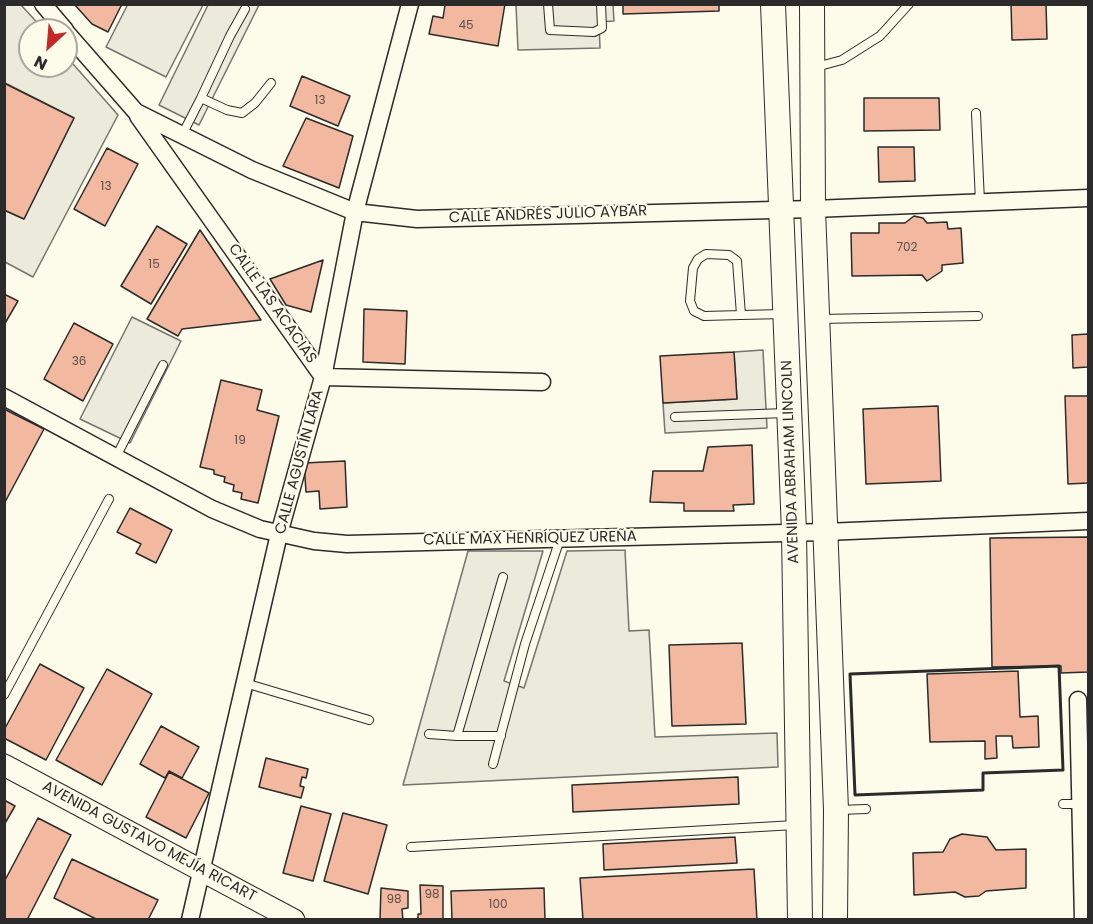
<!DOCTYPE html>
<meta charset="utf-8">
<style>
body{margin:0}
#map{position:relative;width:1093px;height:924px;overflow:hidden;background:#fdfbea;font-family:Poppins,sans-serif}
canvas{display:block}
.frame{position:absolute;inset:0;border:6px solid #2b2b2b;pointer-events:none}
.north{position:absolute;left:18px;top:18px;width:60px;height:60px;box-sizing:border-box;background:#fdfbea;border:2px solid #a9a89e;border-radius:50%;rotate:206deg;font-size:16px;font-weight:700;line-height:24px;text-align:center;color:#2b2b2b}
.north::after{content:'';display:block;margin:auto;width:21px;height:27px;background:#c62828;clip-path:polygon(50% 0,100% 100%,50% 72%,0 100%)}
</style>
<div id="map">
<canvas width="1093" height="924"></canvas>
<div class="frame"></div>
<div class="north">N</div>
</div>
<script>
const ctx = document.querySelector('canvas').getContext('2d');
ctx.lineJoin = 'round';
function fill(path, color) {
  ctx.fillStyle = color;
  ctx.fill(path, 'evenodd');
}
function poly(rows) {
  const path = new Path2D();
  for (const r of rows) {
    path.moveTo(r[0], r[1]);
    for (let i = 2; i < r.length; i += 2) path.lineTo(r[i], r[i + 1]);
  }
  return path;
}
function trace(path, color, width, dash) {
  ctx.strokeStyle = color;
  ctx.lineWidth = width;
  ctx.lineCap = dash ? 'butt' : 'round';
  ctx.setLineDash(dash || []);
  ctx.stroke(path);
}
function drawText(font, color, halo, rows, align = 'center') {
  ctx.font = font + ' Poppins,sans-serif';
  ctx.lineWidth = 4.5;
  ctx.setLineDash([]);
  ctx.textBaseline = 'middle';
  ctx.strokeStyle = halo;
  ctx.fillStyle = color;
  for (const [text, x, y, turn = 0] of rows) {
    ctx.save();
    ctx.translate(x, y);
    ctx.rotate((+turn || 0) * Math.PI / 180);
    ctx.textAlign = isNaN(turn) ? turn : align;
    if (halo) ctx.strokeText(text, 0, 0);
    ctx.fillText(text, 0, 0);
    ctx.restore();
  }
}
const parking = poly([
 [128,4,203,5,166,77,106,47,128,4],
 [5,5,21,5,44,30,30,30,30,66,66,66,66,56,118,115,33,277,5,262,4,210,24,219,74,118,5,83,5,5],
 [208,5,259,5,199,125,159,105,208,5],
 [516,5,613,5,614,21,599,22,600,48,518,50,516,5],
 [132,317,181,341,130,443,80,419,132,317],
 [763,350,767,428,665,433,663,403,737,399,734,352,763,350],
 [625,550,629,631,649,630,655,737,777,733,778,767,403,785,468,551,543,551,504,681,524,688,567,551,625,550]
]);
const building = poly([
 [74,4,122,4,108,32,92,24,74,4],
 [442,4,505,4,498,46,429,34,433,16,443,18,445,5,442,4],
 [623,4,719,4,719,11,623,14,623,4],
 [1011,4,1046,4,1047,39,1012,40,1011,4],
 [302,76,350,96,338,126,290,106,302,76],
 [4,83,74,118,24,219,4,210,4,83],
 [864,98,939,98,940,130,864,131,864,98],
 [306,118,353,136,339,188,283,166,306,118],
 [878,147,914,147,915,181,879,182,878,147],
 [107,148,138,164,105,226,74,209,107,148],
 [914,216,923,218,927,223,947,222,948,229,961,228,963,263,942,265,942,271,927,281,922,275,852,276,851,233,879,233,879,223,905,223,914,216],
 [157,226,187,244,151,304,121,286,157,226],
 [200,230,261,320,182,329,178,336,147,319,200,230],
 [323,260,311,312,286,305,270,279,323,260],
 [4,294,18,301,4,325,4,294],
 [364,309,407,311,405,364,363,362,364,309],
 [74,323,113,344,83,401,44,379,74,323],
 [1088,334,1088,367,1073,368,1072,335,1088,334],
 [734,352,737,399,663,403,660,356,734,352],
 [221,380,262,390,257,410,279,416,258,503,241,499,242,493,233,491,234,485,224,482,225,477,214,474,214,470,200,467,221,380],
 [1065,396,1088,396,1088,483,1068,484,1065,396],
 [938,406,941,481,866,484,863,409,938,406],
 [4,409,44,429,4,504,4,409],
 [752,445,754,504,733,505,734,511,684,511,684,503,650,502,653,471,703,471,708,447,752,445],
 [345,461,347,507,320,509,319,491,306,492,304,463,345,461],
 [130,508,172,530,156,563,136,553,141,544,117,532,130,508],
 [1088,537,1088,672,1061,673,1061,666,992,667,990,538,1088,537],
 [742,643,746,724,672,726,669,645,742,643],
 [40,664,84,688,46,760,4,738,4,730,40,664],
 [107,669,152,694,102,785,56,760,107,669],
 [1018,671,1020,717,1038,716,1039,747,1013,748,1012,736,996,736,997,758,985,759,985,741,930,742,927,674,1018,671],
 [161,726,199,747,182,778,169,771,165,778,140,764,161,726],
 [266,758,308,769,306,778,302,777,300,786,304,787,301,798,259,787,266,758],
 [169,772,209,793,186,838,146,817,169,772],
 [738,777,739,804,573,812,572,785,738,777],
 [4,800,15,806,4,825,4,800],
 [301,806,331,814,313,881,283,873,301,806],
 [343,813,387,825,368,894,324,881,343,813],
 [38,818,71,835,27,920,4,920,4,882,38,818],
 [962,834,987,837,996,850,1026,849,1026,888,986,891,979,896,965,897,955,892,914,895,913,853,943,852,950,839,962,834],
 [735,837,737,863,604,870,603,844,735,837],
 [72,859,158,900,148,920,98,920,54,898,72,859],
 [754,869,757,920,583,920,580,878,754,869],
 [420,885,443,886,443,920,418,920,418,914,421,914,420,885],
 [381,888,408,891,408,908,402,909,403,920,380,919,381,888],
 [544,888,545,920,452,920,451,891,544,888]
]);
const service = poly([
 [548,4,550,30,594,32,602,28,601,4],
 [816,67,842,60,880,36,909,4],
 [201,98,230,36,245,9],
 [976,113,980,202],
 [182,135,201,98,227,110,242,113,255,103,271,83],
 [741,315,704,316,694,311,690,301,693,268,698,259,706,254,729,255,737,261,741,315,784,314],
 [819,319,978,316],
 [675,417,786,413],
 [116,457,163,365],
 [245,683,369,720],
 [4,695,109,499],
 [429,734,457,736],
 [501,736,457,736,503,577],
 [493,764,525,644,560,539],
 [1063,804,1080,804],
 [839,810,866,809],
 [411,847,795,825]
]);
const minor = poly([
 [43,4,65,30],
 [66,32,136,112,252,170,355,212,417,219,813,209,1088,198],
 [138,116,323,377,542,382],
 [4,397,212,509,260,529,314,541,347,544,825,532,1088,521],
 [1078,700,1083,920],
 [190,920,279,534,323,377,355,212,410,4]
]);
const tertiary = poly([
 [4,765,294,920]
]);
const secondary = poly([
 [773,4,794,532,800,920],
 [812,4,813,209,836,810,835,920]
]);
const wall = poly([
 [1059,666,1063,770,983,773,983,790,855,795,850,674,1059,666]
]);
const numberNames = [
 ["45",466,26],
 ["13",320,101],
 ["13",106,187],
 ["702",907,248],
 ["15",154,265],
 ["36",79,362],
 ["19",240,441],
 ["98",432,895],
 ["98",394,900],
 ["100",498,905]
];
const streetNames = [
 ["CALLE ANDRÉS JULIO AYBAR",548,215,-2],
 ["CALLE LAS ACACIAS",272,304,55],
 ["CALLE AGUSTÍN LARA",300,462,-75],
 ["AVENIDA ABRAHAM LINCOLN",791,462,-92],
 ["CALLE MAX HENRÍQUEZ UREÑA",530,539,-1],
 ["AVENIDA GUSTAVO MEJÍA RICART",149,842,28]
];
fill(parking, '#eceadb');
trace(parking, '#74746e', 1.5);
fill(building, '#f2b8a0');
trace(building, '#2b2b2b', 1.5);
trace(service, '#2b2b2b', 10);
trace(minor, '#2b2b2b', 19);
trace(tertiary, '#2b2b2b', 23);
trace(secondary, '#2b2b2b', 26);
trace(service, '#fdfbea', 8);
trace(minor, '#fdfbea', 16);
trace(tertiary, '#fdfbea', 21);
trace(secondary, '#fdfbea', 24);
trace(wall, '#2b2b2b', 3);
drawText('12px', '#5d4e48', null, numberNames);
drawText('15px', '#2b2b2b', '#fdfbea', streetNames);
</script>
